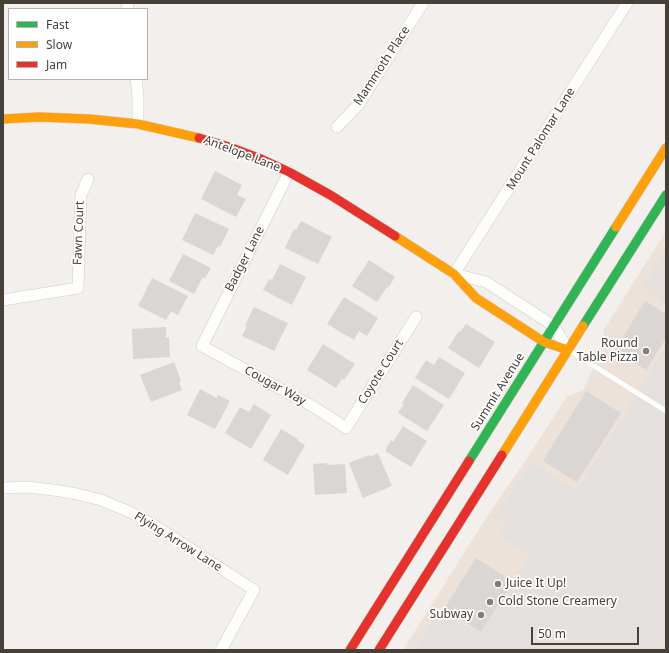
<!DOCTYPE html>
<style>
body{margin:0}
#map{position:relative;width:669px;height:653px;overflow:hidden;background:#f2efec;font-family:"Noto Sans",sans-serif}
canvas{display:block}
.frame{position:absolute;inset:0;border:4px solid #474038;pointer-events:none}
.legend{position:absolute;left:8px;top:8px;width:140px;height:72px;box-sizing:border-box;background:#fff;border:1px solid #b5b3af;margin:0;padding:5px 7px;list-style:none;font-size:12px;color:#474038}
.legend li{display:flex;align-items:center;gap:8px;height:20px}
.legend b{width:20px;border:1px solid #b5b3af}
.scale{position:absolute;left:531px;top:627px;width:108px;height:18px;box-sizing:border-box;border:2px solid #474038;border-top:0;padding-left:5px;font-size:12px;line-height:14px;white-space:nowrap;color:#474038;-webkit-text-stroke:3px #fff;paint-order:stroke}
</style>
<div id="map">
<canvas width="669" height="653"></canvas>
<div class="frame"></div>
<ul class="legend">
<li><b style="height:5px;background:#30b455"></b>Fast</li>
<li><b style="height:5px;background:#ff9f0a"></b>Slow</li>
<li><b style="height:5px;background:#e5322d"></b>Jam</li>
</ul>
<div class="scale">50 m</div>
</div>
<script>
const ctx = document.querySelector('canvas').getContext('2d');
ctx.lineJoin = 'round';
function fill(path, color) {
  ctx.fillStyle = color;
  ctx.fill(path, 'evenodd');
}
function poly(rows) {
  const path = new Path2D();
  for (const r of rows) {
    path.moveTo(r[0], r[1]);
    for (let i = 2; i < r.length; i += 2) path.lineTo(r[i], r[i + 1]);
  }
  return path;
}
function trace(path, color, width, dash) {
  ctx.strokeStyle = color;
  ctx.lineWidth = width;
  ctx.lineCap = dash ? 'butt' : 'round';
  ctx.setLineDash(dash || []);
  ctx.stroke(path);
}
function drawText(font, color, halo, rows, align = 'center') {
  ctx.font = font + ' "Noto Sans",sans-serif';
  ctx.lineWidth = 3.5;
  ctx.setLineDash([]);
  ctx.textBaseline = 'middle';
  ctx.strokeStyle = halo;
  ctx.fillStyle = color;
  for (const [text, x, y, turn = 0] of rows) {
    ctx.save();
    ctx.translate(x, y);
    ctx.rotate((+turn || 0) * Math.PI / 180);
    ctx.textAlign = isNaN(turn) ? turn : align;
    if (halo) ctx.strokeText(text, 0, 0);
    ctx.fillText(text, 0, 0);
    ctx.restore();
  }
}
const commercial = poly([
 [666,231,666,650,403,650,488,515,528,457,567,396,583,390,605,344,603,331]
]);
const parking = poly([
 [666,249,666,306,643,287],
 [666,347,666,650,414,650,439,612,482,634,531,555,500,536,507,525,494,517,531,463,578,490]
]);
const building = poly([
 [215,171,242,185,237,195,246,199,236,217,201,199],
 [195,213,229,229,220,247,218,246,213,255,182,240],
 [301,221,332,237,318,264,285,248,294,229,296,230],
 [183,254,211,268,205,279,203,277,194,294,169,281],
 [369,260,395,277,388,288,387,287,377,302,352,286],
 [280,264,306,277,292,305,263,290,269,279,272,280],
 [152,278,188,296,178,315,171,311,166,320,138,306],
 [344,297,378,318,367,336,359,331,354,340,327,324],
 [645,301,666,314,666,338,646,370,615,350],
 [254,307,288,323,274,351,242,336,247,326,245,325],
 [466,324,495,342,479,368,448,348,459,331,460,332],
 [166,327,166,338,169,337,170,357,133,359,132,329],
 [323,344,355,364,344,380,342,379,336,388,307,370],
 [439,357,465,373,449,399,415,378,426,360,434,365],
 [174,362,181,381,179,382,182,390,151,402,140,375],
 [413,385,444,405,427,431,398,413,404,404,402,403],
 [200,389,217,398,218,395,230,401,215,429,187,415],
 [586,391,621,413,577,482,543,461],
 [254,404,271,415,251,449,225,433,240,407,249,412],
 [403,426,427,441,411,467,385,451,391,440,393,442],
 [281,429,298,439,297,440,305,445,288,475,263,460],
 [378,453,392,486,363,498,349,463,369,455,370,457],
 [327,463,327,465,345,464,347,493,315,495,313,464],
 [476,558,513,582,481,632,444,609]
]);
const lane = poly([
 [570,351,666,411]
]);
const street = poly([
 [127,3,128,9],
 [136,79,138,96,138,124],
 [337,127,359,104,423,3],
 [289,172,202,346,314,407,346,428,416,317],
 [3,300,78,288,81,195,88,179],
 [568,350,554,326,486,282,454,274,627,3],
 [3,488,27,487,54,490,77,494,101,500,130,512,154,525,254,590,221,650]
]);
const fast = poly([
 [583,326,666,195],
 [469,461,616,227]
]);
const slow = poly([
 [3,119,39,117,89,119,138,124,199,138],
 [616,227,666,148],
 [395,236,454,274,476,298,544,342,568,350],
 [502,455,583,326]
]);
const jam = poly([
 [199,138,229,147,261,159,289,172,332,196,395,236],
 [350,650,469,461],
 [379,650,502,455]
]);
const markers = [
 [646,351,4,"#837d77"],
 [498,584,4,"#837d77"],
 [490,602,4,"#837d77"],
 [481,615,4,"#837d77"]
];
const streetNames = [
 ["Mammoth Place",382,66,-57],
 ["Mount Palomar Lane",541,139,-58],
 ["Antelope Lane",242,154,21],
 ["Fawn Court",79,233,-88],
 ["Badger Lane",245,259,-63],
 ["Coyote Court",381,372,-58],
 ["Cougar Way",275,386,29],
 ["Summit Avenue",498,392,-58],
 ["Flying Arrow Lane",178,542,32]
];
const poiNames = [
 ["Round",638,344],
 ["Table Pizza",638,358],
 ["Juice It Up!",506,584,"left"],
 ["Cold Stone Creamery",498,602,"left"],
 ["Subway",473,615]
];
fill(commercial, '#ece2d9');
fill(parking, '#e3e0dd');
fill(building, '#dad6d3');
trace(lane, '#d0cdc9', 6);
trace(street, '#d0cdc9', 12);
trace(fast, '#d0cbc3', 10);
trace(slow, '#d0cbc3', 10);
trace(jam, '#d0cbc3', 10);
trace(lane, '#fdfdfc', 5.5);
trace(street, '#fdfdfc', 11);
trace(fast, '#30b455', 9);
trace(slow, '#ff9f0a', 9);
trace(jam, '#e5322d', 9);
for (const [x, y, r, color] of markers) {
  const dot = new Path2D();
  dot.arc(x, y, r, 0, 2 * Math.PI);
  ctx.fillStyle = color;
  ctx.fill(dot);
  trace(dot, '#fff', 1.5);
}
drawText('12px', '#474038', '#fff', streetNames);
drawText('12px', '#474038', '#fff', poiNames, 'right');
</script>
